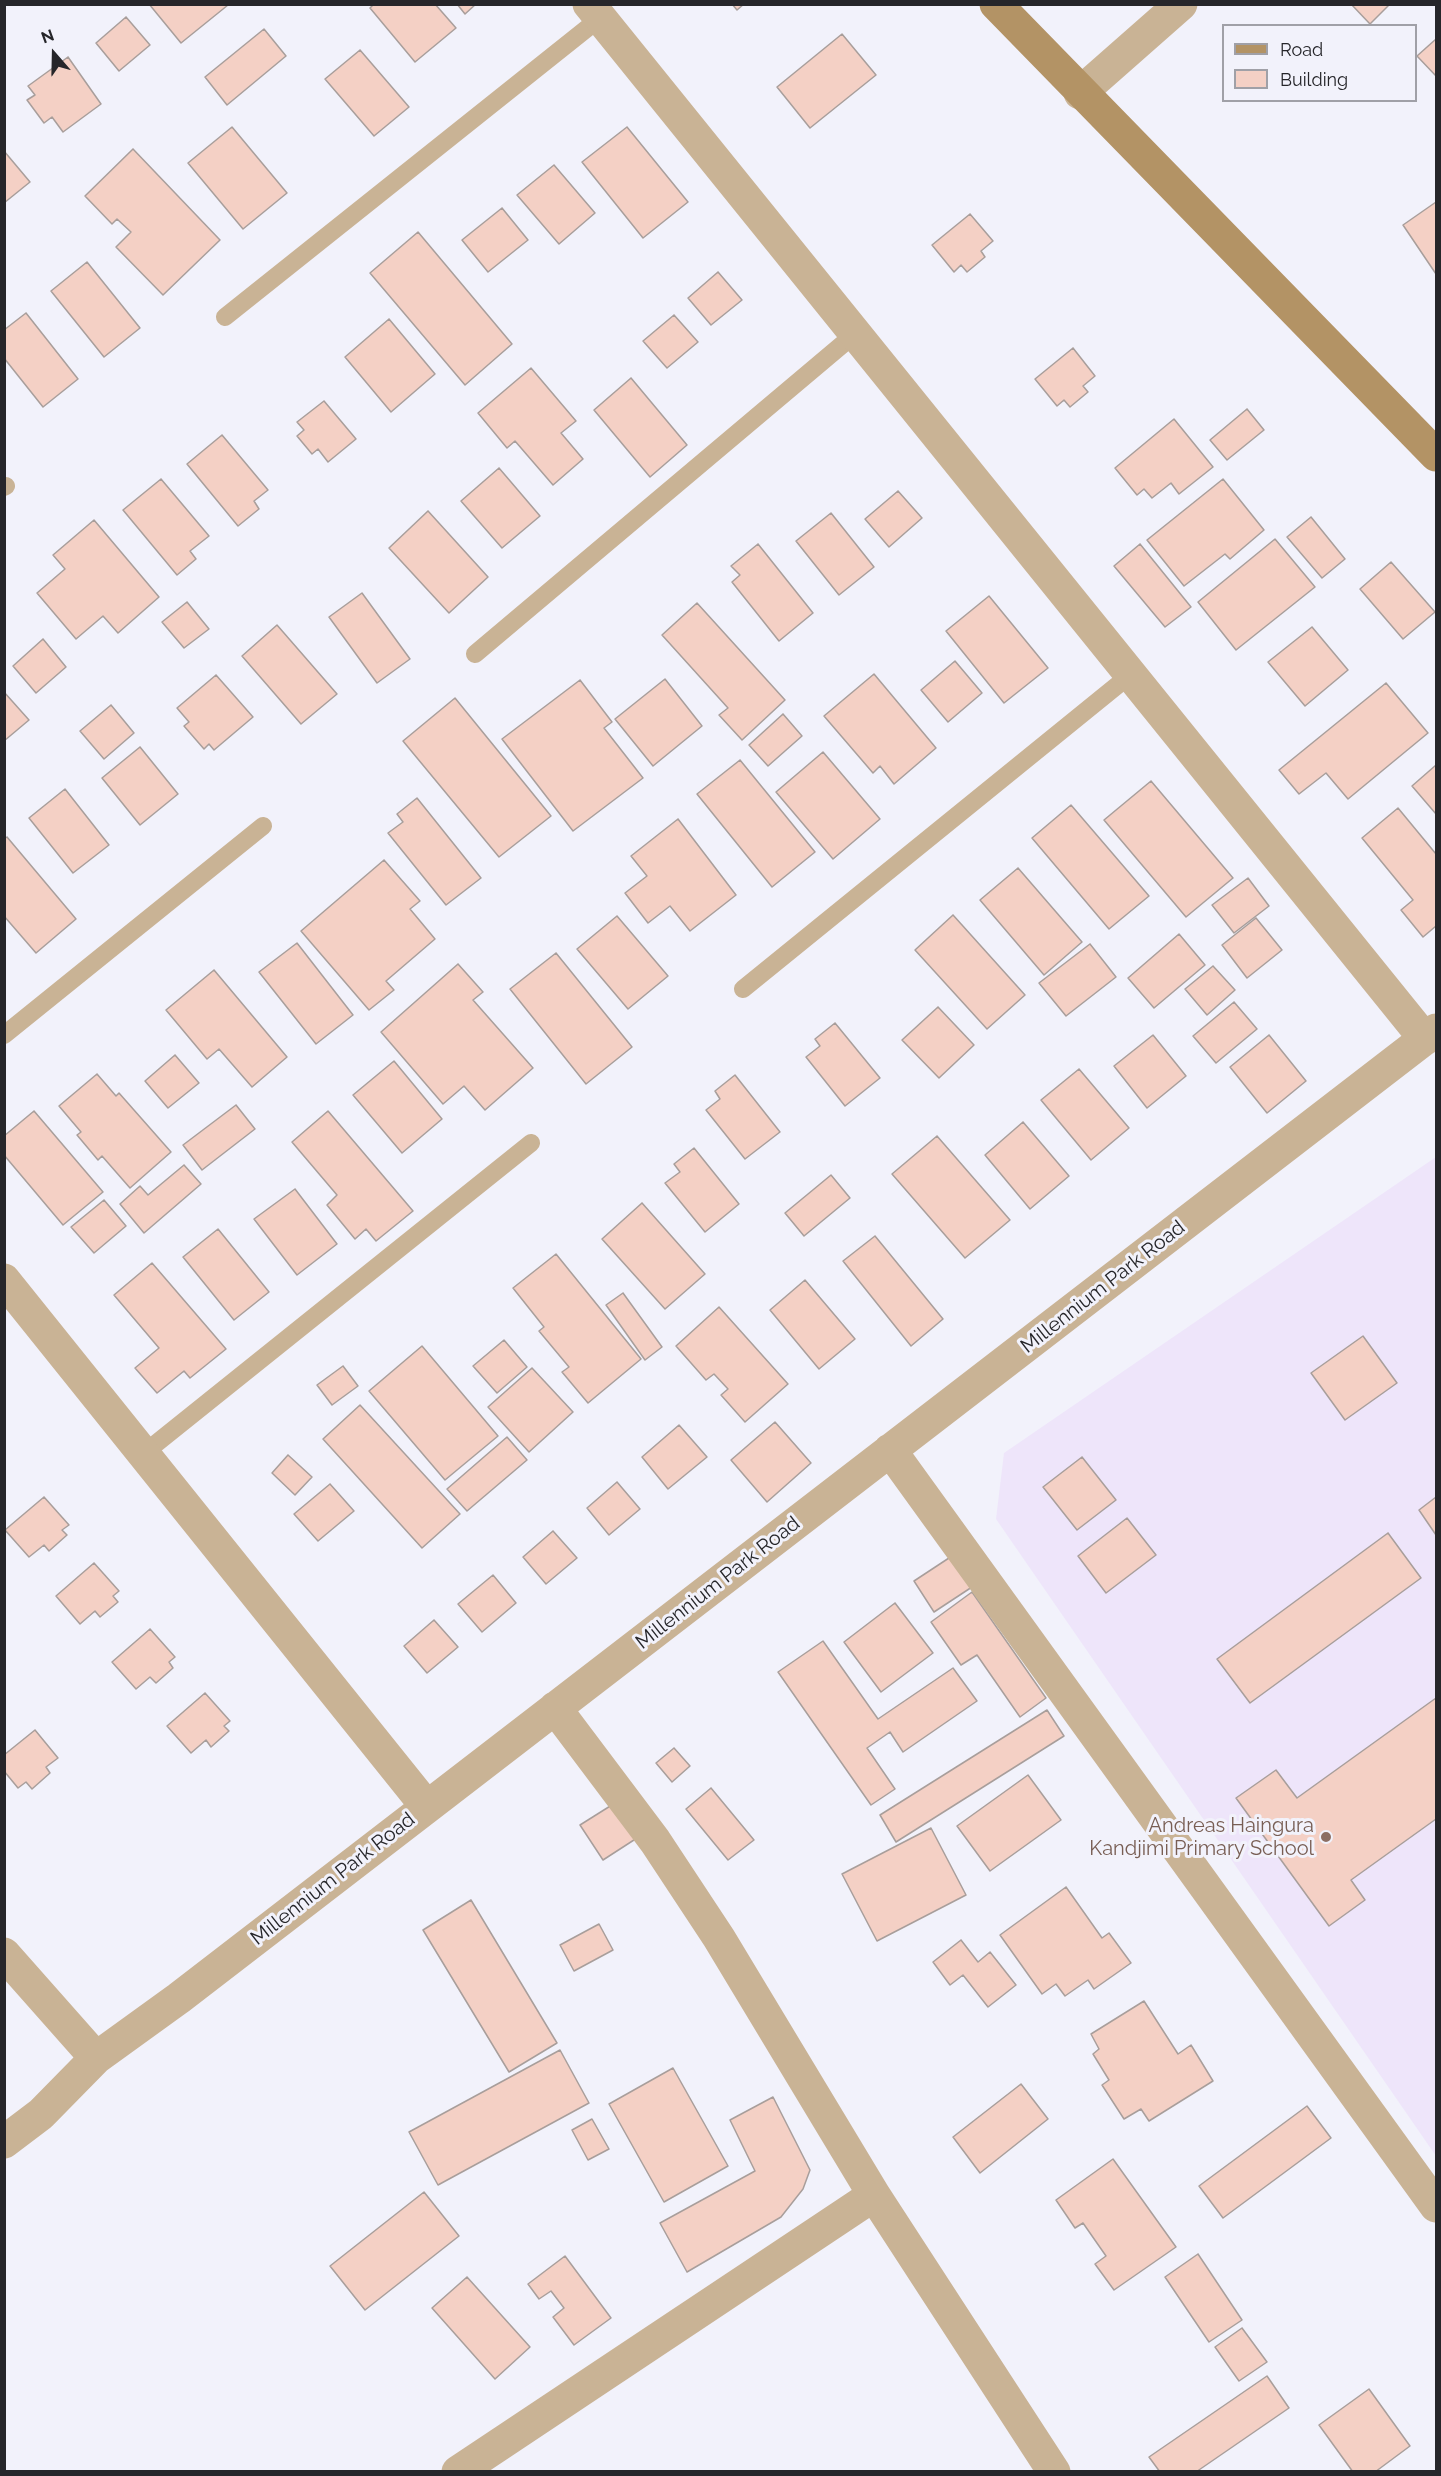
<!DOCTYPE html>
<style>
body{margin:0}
#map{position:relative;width:1441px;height:2476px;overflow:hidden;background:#f2f2fb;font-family:Raleway,sans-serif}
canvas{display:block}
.frame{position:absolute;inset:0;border:6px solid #26262a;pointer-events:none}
.legend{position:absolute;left:1222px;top:24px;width:195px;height:78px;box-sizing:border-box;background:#f2f2fb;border:2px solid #a0a0a7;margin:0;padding:8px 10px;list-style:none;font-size:18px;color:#26262a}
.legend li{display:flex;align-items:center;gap:12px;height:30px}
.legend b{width:30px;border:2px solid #a0a0a7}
.north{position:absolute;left:24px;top:24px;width:60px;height:60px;-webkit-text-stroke:4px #f2f2fb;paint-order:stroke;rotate:340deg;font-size:16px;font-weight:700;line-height:24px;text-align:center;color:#26262a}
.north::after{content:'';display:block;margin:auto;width:21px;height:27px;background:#26262a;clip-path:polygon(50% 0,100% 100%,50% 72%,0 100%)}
</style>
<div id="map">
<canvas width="1441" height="2476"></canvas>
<div class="frame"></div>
<ul class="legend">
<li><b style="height:8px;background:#b39365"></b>Road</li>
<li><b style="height:16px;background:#f4d0c5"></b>Building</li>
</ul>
<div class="north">N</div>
</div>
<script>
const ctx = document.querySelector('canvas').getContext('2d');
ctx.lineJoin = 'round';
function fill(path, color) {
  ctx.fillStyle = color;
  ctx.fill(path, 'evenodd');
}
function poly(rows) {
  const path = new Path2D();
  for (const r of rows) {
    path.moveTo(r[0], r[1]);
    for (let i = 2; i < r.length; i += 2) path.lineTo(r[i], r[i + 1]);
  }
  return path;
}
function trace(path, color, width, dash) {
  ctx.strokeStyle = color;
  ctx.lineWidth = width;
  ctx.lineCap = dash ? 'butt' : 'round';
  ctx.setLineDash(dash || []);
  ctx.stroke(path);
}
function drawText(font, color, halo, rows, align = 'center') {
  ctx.font = font + ' Raleway,sans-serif';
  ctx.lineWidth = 6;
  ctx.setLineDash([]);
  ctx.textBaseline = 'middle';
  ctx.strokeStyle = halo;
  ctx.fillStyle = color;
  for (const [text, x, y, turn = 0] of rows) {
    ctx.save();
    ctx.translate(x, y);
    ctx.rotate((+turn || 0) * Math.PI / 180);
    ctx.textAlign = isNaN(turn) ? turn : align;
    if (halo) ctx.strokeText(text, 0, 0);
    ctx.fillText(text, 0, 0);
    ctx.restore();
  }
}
const education = poly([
 [1436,1157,1436,2156,996,1519,1004,1453]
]);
const building = poly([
 [149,4,227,4,228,5,181,43,149,4],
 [374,4,435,4,456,28,415,62,370,8,374,4],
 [457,4,476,4,465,14,457,4],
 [732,4,744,4,737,10,732,4],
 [1351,4,1390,4,1370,24,1351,4],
 [126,17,150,45,119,71,96,43,126,17],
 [264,29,286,56,227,105,205,77,264,29],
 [842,34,876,75,810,128,777,87,842,34],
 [1436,39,1436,76,1417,56,1436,39],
 [360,50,409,107,374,136,325,79,360,50],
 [68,57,101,104,63,132,52,117,44,123,27,100,35,95,28,86,68,57],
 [232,127,287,193,243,229,188,163,232,127],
 [627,127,688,202,643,238,582,162,627,127],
 [133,149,220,240,163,295,116,247,131,232,117,219,112,224,85,196,133,149],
 [4,151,30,182,4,203,4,151],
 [554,165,595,213,559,244,517,195,554,165],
 [1436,202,1436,274,1403,225,1436,202],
 [502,208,528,240,488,272,462,240,502,208],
 [970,214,993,241,981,251,985,257,967,272,961,265,954,272,932,245,970,214],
 [418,232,512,344,465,385,370,273,418,232],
 [87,262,140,328,104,357,51,291,87,262],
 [718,272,742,300,711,325,688,298,718,272],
 [26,313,78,379,43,407,4,358,4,330,26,313],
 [674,315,698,342,667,368,643,341,674,315],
 [389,319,435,374,391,412,345,357,389,319],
 [1073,348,1095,376,1083,386,1088,392,1070,407,1064,400,1057,406,1035,379,1073,348],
 [531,368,576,421,561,433,583,459,553,485,515,441,507,448,478,413,531,368],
 [631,378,687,445,650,477,594,410,631,378],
 [324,401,356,439,328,462,318,449,312,454,297,436,304,430,297,422,324,401],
 [1247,409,1264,430,1227,460,1210,440,1247,409],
 [1174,419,1213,467,1179,494,1171,483,1152,498,1144,489,1137,495,1115,468,1174,419],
 [222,435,268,490,254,501,259,509,238,526,187,464,222,435],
 [499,468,540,516,502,548,461,501,499,468],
 [161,479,209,536,190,551,196,559,177,575,123,510,161,479],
 [1223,479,1264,530,1230,559,1225,554,1184,586,1147,540,1223,479],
 [898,491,922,518,889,547,865,519,898,491],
 [428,511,488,577,449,613,389,548,428,511],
 [831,513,874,567,839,595,796,541,831,513],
 [1311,517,1345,559,1322,578,1287,537,1311,517],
 [94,520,159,597,118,633,103,616,76,639,37,593,65,569,53,555,94,520],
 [1275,539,1315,587,1236,650,1198,602,1275,539],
 [758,544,813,613,779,641,732,582,740,575,731,566,758,544],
 [1140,544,1191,607,1165,627,1114,566,1140,544],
 [1391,562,1435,612,1403,639,1360,589,1391,562],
 [362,593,410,659,377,683,329,617,362,593],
 [989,596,1048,668,1004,703,946,631,989,596],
 [187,602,209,629,184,648,162,622,187,602],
 [697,603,785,700,742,740,719,715,728,708,662,635,697,603],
 [277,625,337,694,301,724,242,656,277,625],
 [1312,627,1348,670,1305,706,1268,662,1312,627],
 [43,639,66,667,36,693,13,666,43,639],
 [955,661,982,693,948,722,921,690,955,661],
 [874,674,936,748,894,784,880,766,873,773,824,716,874,674],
 [216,675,253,717,214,750,209,744,204,749,184,726,189,722,177,708,216,675],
 [665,679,702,726,653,766,615,719,665,679],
 [580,680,612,722,604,728,643,778,573,831,502,739,580,680],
 [1386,683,1428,733,1348,799,1326,773,1299,794,1279,770,1386,683],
 [4,692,29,720,4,741,4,692],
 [455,698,551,816,499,857,403,741,455,698],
 [111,705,134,733,104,759,80,731,111,705],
 [783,714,802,736,768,766,749,745,783,714],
 [140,747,178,794,140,825,102,778,140,747],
 [823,752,880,819,833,859,776,792,823,752],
 [740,760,815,852,772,887,697,794,740,760],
 [1436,765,1436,814,1412,786,1436,765],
 [1151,781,1233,878,1186,917,1104,820,1151,781],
 [65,789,109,845,73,873,29,818,65,789],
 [417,798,481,878,446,905,388,833,403,822,397,814,417,798],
 [1071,805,1149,896,1109,929,1032,838,1071,805],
 [1398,808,1436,854,1436,926,1423,937,1401,910,1413,900,1362,838,1398,808],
 [678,819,736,895,690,931,670,906,648,923,625,893,647,876,631,856,678,819],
 [7,837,76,919,36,953,4,916,4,839,7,837],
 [384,860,420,901,410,909,435,939,386,981,394,990,369,1010,301,931,384,860],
 [1018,868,1082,942,1044,975,980,900,1018,868],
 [1248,878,1269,906,1234,933,1212,905,1248,878],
 [953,915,1025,995,987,1029,915,950,953,915],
 [617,916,668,976,628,1009,577,949,617,916],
 [1256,918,1282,950,1247,978,1222,945,1256,918],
 [1179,934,1205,965,1154,1008,1128,978,1179,934],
 [297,943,353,1015,316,1044,259,972,297,943],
 [1090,944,1116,977,1066,1016,1039,983,1090,944],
 [556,953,632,1047,586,1084,510,989,556,953],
 [458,964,483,992,473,1000,533,1068,485,1110,464,1086,443,1104,381,1032,458,964],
 [1213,966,1235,990,1207,1015,1185,989,1213,966],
 [214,970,287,1057,252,1087,219,1049,207,1059,166,1010,214,970],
 [1234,1002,1257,1029,1216,1063,1193,1036,1234,1002],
 [938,1007,974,1045,939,1078,902,1040,938,1007],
 [835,1023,880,1078,845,1106,806,1057,820,1046,815,1039,835,1023],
 [1153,1035,1186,1076,1147,1108,1114,1066,1153,1035],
 [1269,1035,1306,1081,1267,1113,1230,1067,1269,1035],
 [175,1055,199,1083,168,1108,145,1081,175,1055],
 [394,1061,442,1119,402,1153,353,1095,394,1061],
 [1079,1069,1129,1128,1091,1160,1041,1100,1079,1069],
 [97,1074,116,1096,119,1093,171,1152,130,1188,102,1156,98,1160,77,1135,81,1132,59,1106,97,1074],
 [735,1075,780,1132,745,1159,706,1110,720,1099,715,1091,735,1075],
 [236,1105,255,1129,202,1170,183,1145,236,1105],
 [34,1111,103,1192,63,1225,4,1155,4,1136,34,1111],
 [328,1111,413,1211,376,1241,366,1229,355,1239,327,1205,337,1195,292,1142,328,1111],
 [1023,1122,1069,1176,1030,1209,985,1155,1023,1122],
 [937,1136,1010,1220,965,1258,892,1174,937,1136],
 [694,1148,739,1204,705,1232,665,1183,680,1172,674,1164,694,1148],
 [184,1165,201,1184,144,1233,120,1204,140,1186,148,1195,184,1165],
 [831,1175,850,1198,804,1236,785,1213,831,1175],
 [295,1189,337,1244,297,1275,254,1219,295,1189],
 [104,1200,126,1226,94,1253,71,1227,104,1200],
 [642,1203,705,1274,665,1309,602,1239,642,1203],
 [218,1229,269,1292,234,1320,183,1257,218,1229],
 [875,1236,943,1319,911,1346,843,1261,875,1236],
 [556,1254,641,1359,588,1403,562,1372,569,1367,539,1331,544,1327,513,1288,556,1254],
 [152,1263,226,1349,190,1378,184,1371,157,1393,135,1368,159,1348,114,1295,152,1263],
 [805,1280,855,1339,819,1369,770,1310,805,1280],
 [623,1293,662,1347,645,1360,606,1305,623,1293],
 [719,1307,788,1384,745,1422,721,1395,728,1389,714,1374,706,1380,676,1346,719,1307],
 [1363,1336,1397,1383,1345,1420,1311,1373,1363,1336],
 [504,1340,527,1367,497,1393,473,1366,504,1340],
 [422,1346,498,1436,445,1480,369,1391,422,1346],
 [343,1366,358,1386,332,1405,317,1385,343,1366],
 [532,1368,573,1412,529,1452,488,1407,532,1368],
 [360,1405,460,1514,422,1548,323,1439,360,1405],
 [775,1422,811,1463,767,1502,731,1460,775,1422],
 [679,1425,707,1457,668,1489,642,1457,679,1425],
 [507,1437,527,1460,467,1511,447,1489,507,1437],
 [288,1455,312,1477,295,1495,272,1473,288,1455],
 [1082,1457,1116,1500,1077,1530,1043,1487,1082,1457],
 [617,1482,640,1509,609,1535,587,1508,617,1482],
 [330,1484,354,1511,318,1541,294,1514,330,1484],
 [44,1497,69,1525,62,1530,67,1535,49,1551,44,1545,29,1557,5,1530,44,1497],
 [1436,1497,1436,1535,1419,1510,1436,1497],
 [1127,1518,1156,1555,1106,1593,1078,1556,1127,1518],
 [553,1531,577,1558,546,1584,523,1557,553,1531],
 [1388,1533,1421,1578,1250,1703,1217,1659,1388,1533],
 [952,1556,972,1587,934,1612,914,1581,952,1556],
 [94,1563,119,1591,113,1596,118,1602,100,1617,95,1611,80,1624,56,1596,94,1563],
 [493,1575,516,1603,482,1632,458,1604,493,1575],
 [972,1592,1046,1698,1020,1717,977,1655,961,1665,931,1622,972,1592],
 [895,1603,933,1653,881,1692,844,1642,895,1603],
 [434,1620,458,1647,427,1673,404,1646,434,1620],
 [150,1629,175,1657,169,1662,173,1668,156,1683,150,1677,136,1689,112,1662,150,1629],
 [823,1641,878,1719,953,1668,977,1701,903,1752,890,1732,867,1748,895,1789,871,1805,778,1672,823,1641],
 [205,1693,230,1721,224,1726,229,1731,211,1747,206,1740,191,1753,167,1726,205,1693],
 [1436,1698,1436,1819,1351,1880,1365,1900,1329,1926,1236,1798,1276,1770,1297,1798,1436,1698],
 [1047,1710,1064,1736,896,1842,880,1815,1047,1710],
 [35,1730,58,1758,46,1767,50,1773,32,1789,26,1782,18,1788,4,1771,4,1755,35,1730],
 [674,1748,690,1766,672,1782,656,1763,674,1748],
 [1028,1775,1061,1820,990,1871,957,1826,1028,1775],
 [711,1788,754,1840,728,1860,686,1809,711,1788],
 [615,1803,637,1838,603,1860,580,1825,615,1803],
 [931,1828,966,1895,877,1941,842,1874,931,1828],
 [1066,1887,1102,1938,1109,1933,1131,1963,1094,1989,1088,1980,1065,1996,1056,1984,1042,1994,1000,1935,1066,1887],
 [471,1900,557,2043,509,2072,423,1930,471,1900],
 [599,1924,613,1950,574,1971,560,1945,599,1924],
 [961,1940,978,1962,990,1952,1016,1985,988,2007,963,1975,950,1985,933,1962,961,1940],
 [1144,2001,1178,2054,1191,2045,1213,2081,1149,2121,1141,2109,1124,2119,1102,2085,1109,2080,1093,2054,1099,2049,1091,2034,1144,2001],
 [560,2050,589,2103,438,2185,409,2132,560,2050],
 [673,2068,728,2166,664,2202,609,2104,673,2068],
 [1021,2084,1048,2119,980,2173,953,2137,1021,2084],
 [773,2097,810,2170,803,2189,781,2217,687,2272,660,2223,755,2171,730,2120,773,2097],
 [1307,2106,1331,2138,1223,2218,1199,2186,1307,2106],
 [592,2119,609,2149,588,2160,572,2130,592,2119],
 [1113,2159,1176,2247,1114,2290,1095,2264,1106,2256,1083,2223,1075,2228,1056,2200,1113,2159],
 [424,2192,459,2236,365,2310,330,2266,424,2192],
 [1198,2254,1242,2320,1209,2342,1165,2277,1198,2254],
 [565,2256,611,2318,574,2345,553,2317,564,2308,551,2291,539,2299,528,2284,565,2256],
 [467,2277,530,2347,495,2379,432,2308,467,2277],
 [1242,2328,1267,2362,1239,2381,1215,2347,1242,2328],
 [1267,2376,1289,2408,1196,2472,1160,2472,1149,2457,1267,2376],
 [1369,2389,1410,2446,1375,2472,1353,2472,1319,2425,1369,2389]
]);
const lane = poly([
 [225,317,600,18],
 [4,487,6,486],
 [475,654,856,333],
 [743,989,1130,675],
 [4,1035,263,826],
 [143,1454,531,1143]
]);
const street = poly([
 [589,4,1425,1039],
 [1080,93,1181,4],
 [4,1280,427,1807],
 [890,1450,1436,2206],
 [555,1708,655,1841,719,1938,874,2195,1054,2472],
 [4,1954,96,2058],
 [4,2142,41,2114,96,2058,179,1998,1436,1030],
 [458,2472,874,2195]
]);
const secondary = poly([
 [996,4,1436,455]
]);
const markers = [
 [1326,1837,6,"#8d6e63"]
];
const streetNames = [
 ["Millennium Park Road",1103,1287,-38],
 ["Millennium Park Road",718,1583,-38],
 ["Millennium Park Road",333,1879,-38]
];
const educationNames = [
 ["Andreas Haingura",1314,1826],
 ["Kandjimi Primary School",1314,1849]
];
fill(education, '#eee5fa');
fill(building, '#f4d0c5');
trace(building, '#a89e9b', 1.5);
trace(lane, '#c9b395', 18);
trace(street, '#c9b395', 33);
trace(secondary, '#b39365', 33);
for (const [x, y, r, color] of markers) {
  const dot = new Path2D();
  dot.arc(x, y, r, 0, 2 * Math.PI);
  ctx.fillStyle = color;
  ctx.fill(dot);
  trace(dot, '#f2f2fb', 2);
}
drawText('20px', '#26262a', '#f2f2fb', streetNames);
drawText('20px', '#785e54', '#f2f2fb', educationNames, 'right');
</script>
